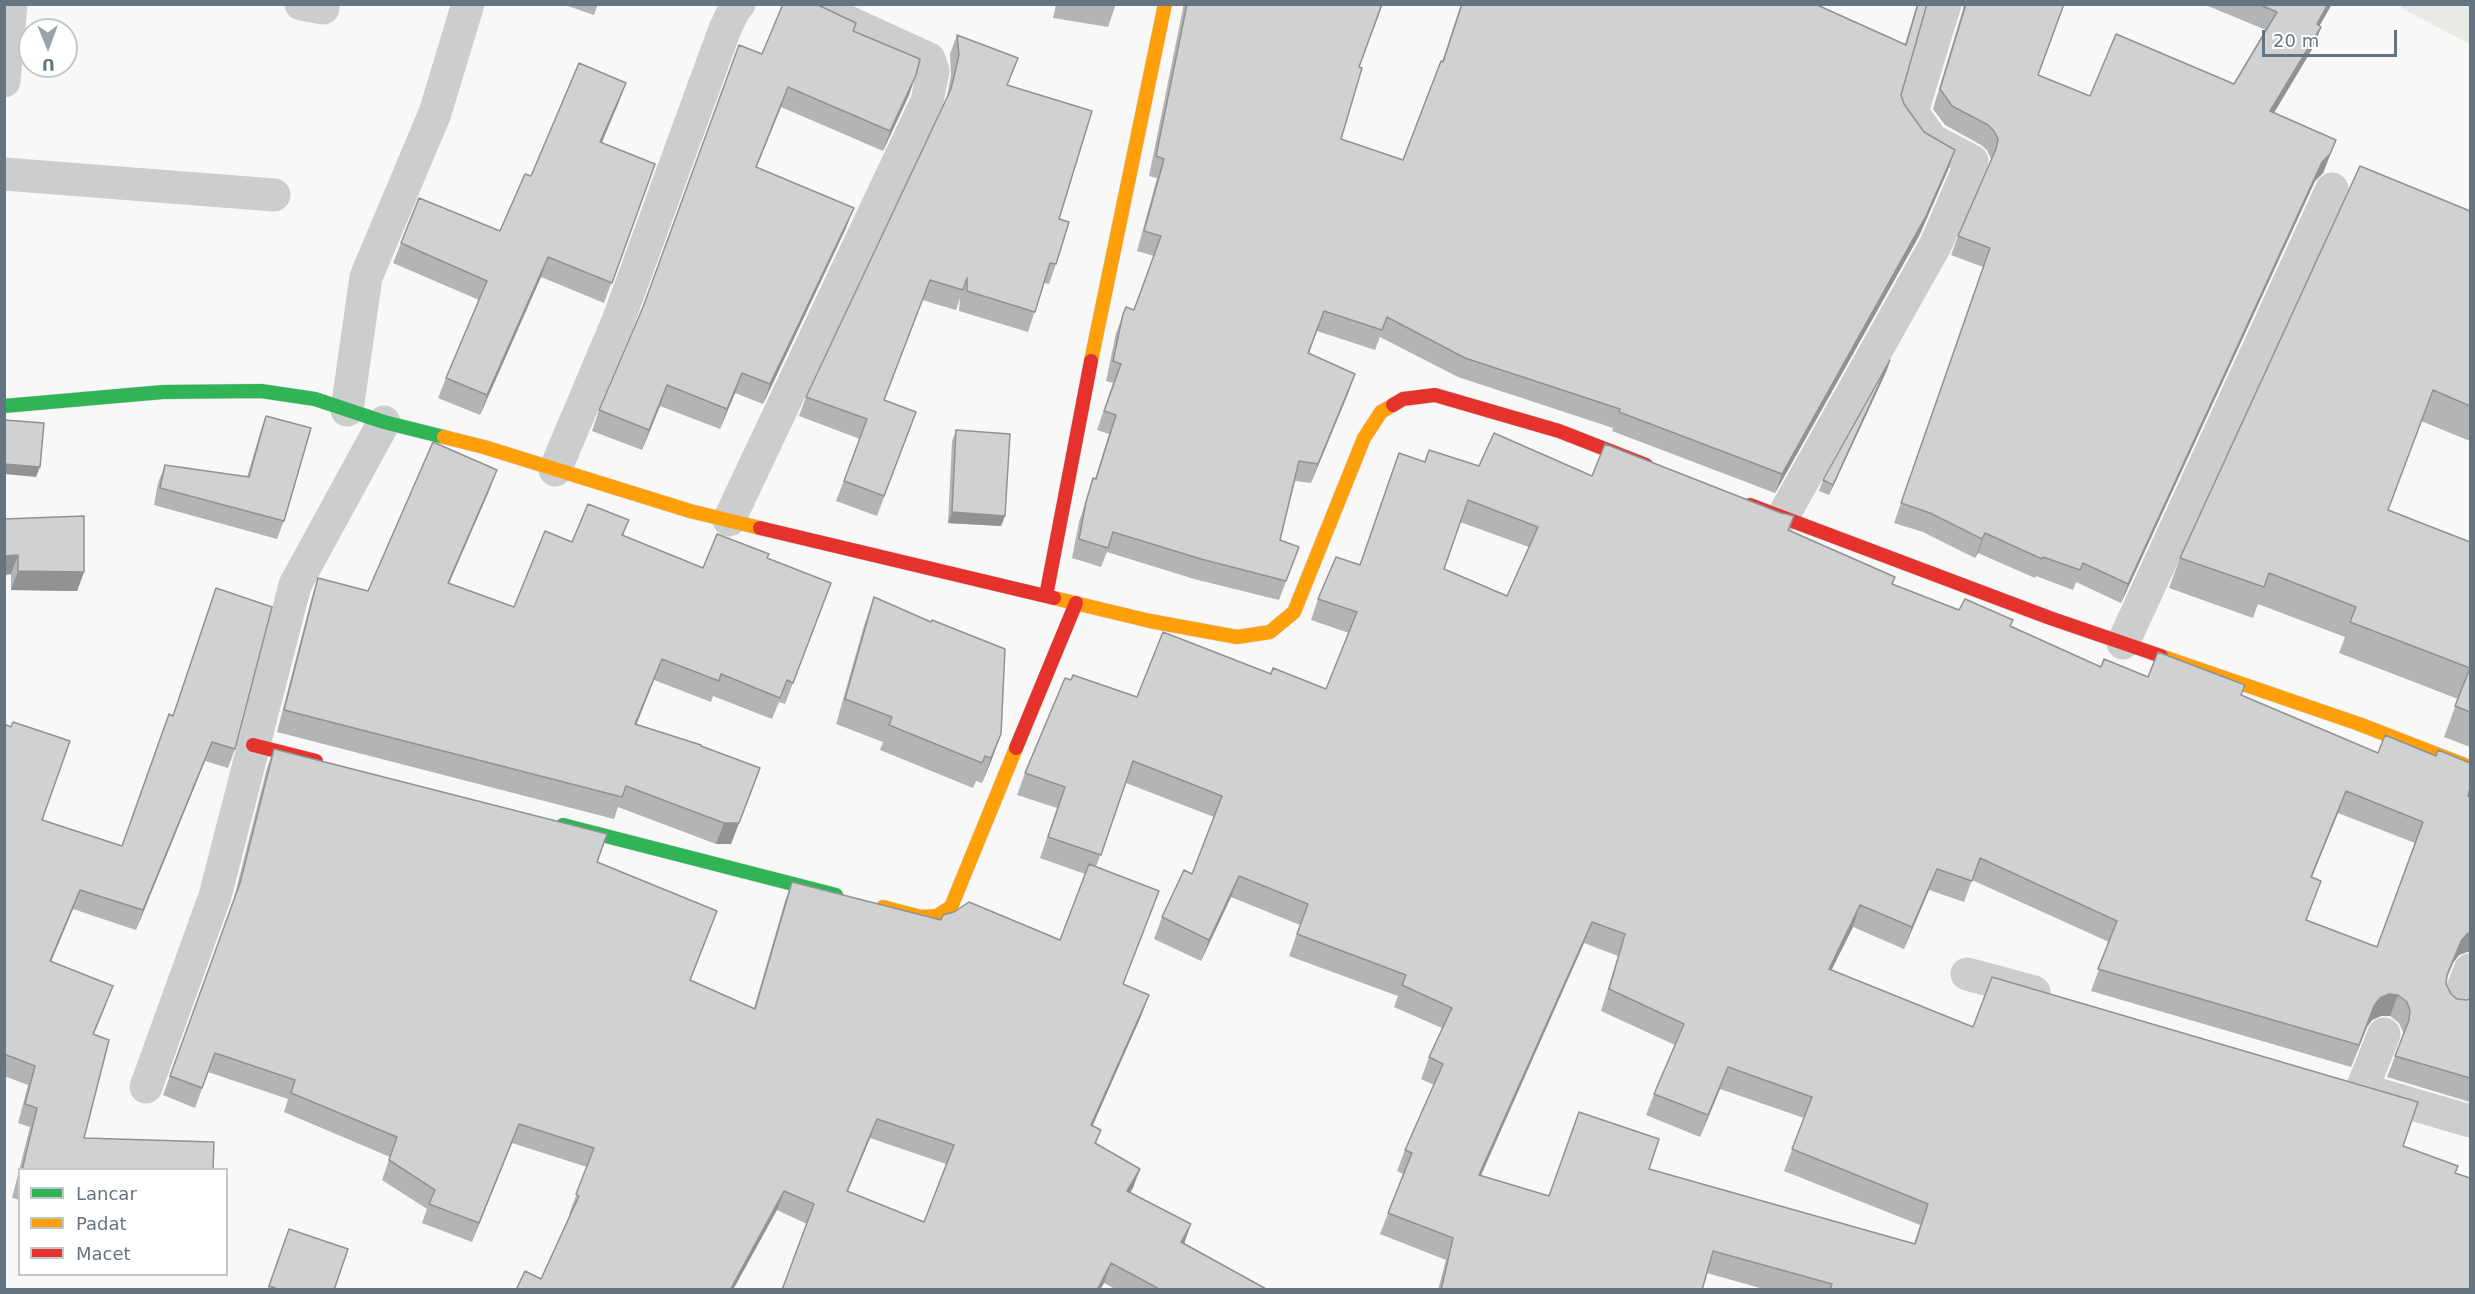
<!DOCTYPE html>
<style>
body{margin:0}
#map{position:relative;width:2475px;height:1294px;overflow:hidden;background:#f8f8f8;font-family:"DejaVu Sans",sans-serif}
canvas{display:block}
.frame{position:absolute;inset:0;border:6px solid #657481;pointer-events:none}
.legend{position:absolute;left:18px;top:1168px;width:210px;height:108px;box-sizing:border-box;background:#fff;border:2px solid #c1c7cd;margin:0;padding:8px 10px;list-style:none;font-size:18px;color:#657481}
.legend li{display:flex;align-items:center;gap:12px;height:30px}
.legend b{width:30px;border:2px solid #c1c7cd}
.north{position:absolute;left:18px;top:18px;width:60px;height:60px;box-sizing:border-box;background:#fff;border:2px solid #c1c7cd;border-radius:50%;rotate:179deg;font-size:16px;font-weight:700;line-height:24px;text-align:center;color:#657481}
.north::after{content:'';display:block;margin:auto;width:21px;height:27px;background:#98a2ab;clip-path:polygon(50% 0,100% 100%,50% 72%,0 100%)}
.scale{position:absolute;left:2262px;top:30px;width:135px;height:27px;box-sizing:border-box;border:3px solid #657481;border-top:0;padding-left:8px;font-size:18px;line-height:21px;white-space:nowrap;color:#657481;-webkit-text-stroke:4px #fff;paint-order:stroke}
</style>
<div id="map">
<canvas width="2475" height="1294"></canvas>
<div class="frame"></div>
<ul class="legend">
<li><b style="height:8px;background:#30b455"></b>Lancar</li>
<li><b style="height:8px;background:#ff9f0a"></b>Padat</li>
<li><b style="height:8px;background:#e5322d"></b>Macet</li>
</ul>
<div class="north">U</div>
<div class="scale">20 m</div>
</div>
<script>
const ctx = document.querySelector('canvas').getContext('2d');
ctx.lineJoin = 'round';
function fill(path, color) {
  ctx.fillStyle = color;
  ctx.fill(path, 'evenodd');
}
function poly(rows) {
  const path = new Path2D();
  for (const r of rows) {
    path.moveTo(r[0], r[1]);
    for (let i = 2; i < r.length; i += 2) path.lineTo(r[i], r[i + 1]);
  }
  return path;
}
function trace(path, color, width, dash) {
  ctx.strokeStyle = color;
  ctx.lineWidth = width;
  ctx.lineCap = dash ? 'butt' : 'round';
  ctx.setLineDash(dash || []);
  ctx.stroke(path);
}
const green = poly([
 [2403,4,2470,5,2470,44,2401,8]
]);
const street = poly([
 [301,4,323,8],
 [4,81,11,4],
 [4,174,274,195],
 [347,410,366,277,435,113,468,4],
 [555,470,618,321,725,29,735,8,739,4],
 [1782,518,1936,244,1972,161,1932,140,1912,112,1945,4],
 [729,520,927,101,933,71,929,59,809,4],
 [2123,643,2332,189],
 [1967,974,2034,992],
 [2457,1003,2470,970],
 [146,1087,215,896,295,585,384,422],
 [2362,1089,2384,1034],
 [2374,1093,2470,1121]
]);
const fast = poly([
 [4,406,163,392,261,391,315,399,384,422,444,437],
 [563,825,836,895]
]);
const slow = poly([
 [1091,361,1165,4],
 [444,437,484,447,690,511,760,528],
 [1054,598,1150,621,1237,637,1270,632,1294,612,1364,438,1381,412,1393,405],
 [2161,656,2359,724,2470,767],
 [883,907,921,917,937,916,951,907,1016,748]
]);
const jam = poly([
 [1393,405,1403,399,1435,395,1559,431,1646,465],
 [1750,505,2050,618,2161,656],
 [760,528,1054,598],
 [1046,596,1091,361],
 [253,745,316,761],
 [1016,748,1076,603]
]);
const wall = poly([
 [562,4,598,4,594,15],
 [1056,4,1116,4,1108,27,1053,18],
 [1183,4,1383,4,1359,67,1341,139,1403,160,1442,62,1461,4,1815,4,1905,44,1917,4,1927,4,1901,95,1904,104,1924,132,1955,150,1948,170,1919,236,1775,493,1612,431,1613,428,1458,377,1380,337,1375,350,1317,331,1309,354,1355,374,1311,483,1295,481,1280,540,1299,547,1279,600,1194,579,1107,552,1101,567,1072,558,1079,522,1093,478,1095,479,1109,434,1097,430,1113,383,1106,381,1116,333,1126,307,1134,310,1154,256,1137,251,1157,178,1149,176,1183,8],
 [1963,4,2064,4,2038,75,2090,96,2234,84,2266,30,2203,4,2332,4,2319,26,2321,27,2314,46,2274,113,2336,140,2323,173,2315,181,2121,603,2076,582,2073,590,2036,576,2035,578,1978,553,1975,558,1923,532,1894,523,1983,267,1951,255,1958,236,1990,164,1991,159,1987,150,1981,145,1945,125,1933,109,1963,9],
 [853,31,909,95,883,151,781,107,756,168,846,228,763,404,735,393,720,429,660,406,642,450,592,431,599,410,762,54],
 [957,35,1008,85,1059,219,1056,264,1049,284,1044,283,1028,332,959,311,960,298,956,310,922,300,884,400,916,412,877,516,836,501,860,439,799,416,806,397,946,101,951,75,950,54],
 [626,83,618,104,602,143,655,164,604,303,541,277,480,415,438,398,446,378,479,300,393,263,401,243,500,231,531,176],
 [2470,211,2470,441,2421,421,2388,510,2470,542,2470,747,2444,737,2458,699,2339,653,2345,637,2258,604,2253,618,2169,588,2180,558],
 [1887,370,1829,495,1819,491,1823,480],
 [266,416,284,521,277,539,154,505,158,483,165,465,247,477,260,433],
 [956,430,1005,516,1001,526,948,523,952,441],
 [1424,462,1592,476,1794,516,1789,531,1895,577,1893,584,1959,610,2011,626,2101,667,2241,695,2378,753,2470,790,2468,796,2467,952,2459,955,2453,963,2447,977,2446,984,2451,994,2457,999,2467,1000,2470,999,2470,1102,2387,1077,2402,1038,2403,1032,2399,1023,2390,1016,2381,1016,2372,1020,2367,1027,2351,1067,2091,991,2109,942,1972,880,1964,902,1929,890,1904,949,1853,927,1831,970,1973,1027,2403,1146,2455,1173,2470,1290,1767,1290,1707,1273,1702,1290,1438,1290,1446,1260,1380,1234,1403,1174,1397,1171,1405,1150,1434,1085,1421,1079,1429,1057,1442,1028,1394,1007,1398,996,1289,956,1300,925,1231,897,1201,961,1154,939,1162,917,1192,874,1214,817,1126,783,1096,867,1124,984,1142,1014,1092,1126,1101,1130,1096,1144,1133,1188,1130,1192,1184,1243,1268,1290,1117,1290,1104,1283,1100,1290,782,1290,807,1224,777,1210,541,1279,570,1214,569,1214,587,1167,512,1143,472,1242,422,1223,427,1209,382,1180,390,1157,284,1112,288,1099,208,1072,195,1108,163,1095,233,902,267,768,274,749,597,863,717,911,690,980,754,1008,785,901,792,882,941,920,1060,940,1085,874,1040,858,1057,808,1017,795,1025,773,1071,680,1137,697,1271,674,1326,689,1349,633,1311,620,1318,599,1360,565],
 [1460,522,1529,547,1507,596,1444,569],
 [2338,813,2415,843,2377,947,2307,920,2311,878],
 [1584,943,1618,956,1601,1011,1675,1045,1654,1094,1646,1115,1700,1137,1720,1089,1804,1118,1784,1171,1920,1225,1914,1244,1649,1169,1549,1196,1481,1176],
 [870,1138,946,1164,924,1222,848,1191],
 [489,491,449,583,514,607,572,542,629,520,623,536,703,568,768,558,823,604,785,704,779,702,772,719,713,696,711,702,654,680,636,724,701,746,731,844,716,844,618,807,614,819,277,732,311,600,318,578,368,591],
 [4,519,84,572,77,591,11,590,11,574,4,575],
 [874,597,992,759,982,783,976,781,973,788,880,750,883,742,836,724,865,622],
 [169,714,235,749,228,768,205,761,136,930,73,909,51,962,106,1005,94,1034,84,1138,213,1170,20,1170,20,1200,12,1198,30,1127,18,1123,28,1085,4,1076,4,724,42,820,122,846],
 [289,1229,334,1290,267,1290]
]);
const shadedWall = poly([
 [2328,4,2332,4,2309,44,2317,24],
 [2321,27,2314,46,2263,131,2270,111],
 [916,75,909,95,883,151,890,131],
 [626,83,618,104,593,162,600,142],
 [788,87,781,107,748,188,756,167],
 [2336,140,2323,173,2315,181,2121,603,2128,584,2322,162],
 [1955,150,1948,170,1919,236,1775,493,1782,474],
 [854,208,846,228,763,404,770,384],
 [548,257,541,277,480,415,487,395],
 [1890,360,1887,370,1829,495,1833,485],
 [742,373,735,393,720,429,727,409],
 [1355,374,1348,394,1311,483,1318,464],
 [667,385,660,406,642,450,649,430],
 [4,464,40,467,36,477,4,474],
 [497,470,489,491,440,604,448,583],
 [952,512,1005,516,1001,526,948,523],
 [1985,533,1978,553,1975,558,1982,539],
 [18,555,11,574,4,575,4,556],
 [18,571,84,572,77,591,11,590],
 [662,659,654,680,628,746,635,724],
 [1001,734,992,759,982,783,991,758],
 [212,742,205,761,136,930,143,910],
 [752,790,731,844,716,844,724,823],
 [2346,791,2338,813,2303,899,2311,877],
 [1937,869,1929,890,1904,949,1912,927],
 [1239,876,1231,897,1201,961,1209,940],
 [80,890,73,909,43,980,50,961],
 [1860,905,1853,927,1821,991,1829,969],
 [717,911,710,930,683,999,690,980],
 [1592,922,1584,943,1471,1197,1479,1175],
 [2470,932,2470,952,2467,952,2459,955,2453,963,2440,996,2461,941,2467,934],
 [2389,994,2398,995,2390,1016,2381,1016,2372,1020,2367,1027,2351,1067,2374,1006,2380,998],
 [1149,995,1142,1014,1084,1145,1091,1125],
 [1728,1067,1720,1089,1700,1137,1708,1115],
 [877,1119,870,1138,840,1210,847,1191],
 [519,1124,512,1143,472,1242,479,1223],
 [1140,1169,1133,1188,1120,1210,1127,1191],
 [784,1191,777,1210,733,1290,730,1290],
 [1191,1224,1184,1244,1181,1242],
 [1111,1263,1104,1283,1100,1290,1097,1290]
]);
const building = poly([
 [783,4,816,4,856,23,853,31,920,59,916,75,890,131,788,87,756,167,854,208,770,384,742,373,727,409,667,385,649,430,599,410,643,307,739,45,762,54,783,4],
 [1187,4,1382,4,1359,67,1362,68,1341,139,1403,160,1441,61,1443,62,1462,4,1815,4,1906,45,1918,4,1927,4,1901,95,1904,104,1924,132,1955,150,1926,216,1782,474,1619,412,1620,409,1465,358,1387,317,1382,330,1324,311,1308,353,1355,374,1318,464,1299,461,1280,540,1299,547,1286,581,1201,559,1113,532,1108,548,1079,539,1086,502,1093,478,1096,479,1116,415,1104,411,1121,364,1113,361,1123,314,1126,307,1134,310,1161,236,1144,231,1164,159,1156,156,1187,4],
 [1966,4,2064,4,2038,75,2090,96,2116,34,2234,84,2277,12,2258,4,2328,4,2317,24,2321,27,2270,111,2336,140,2330,154,2322,162,2128,584,2083,563,2080,570,2043,557,2042,559,1985,533,1982,539,1930,513,1901,503,1990,248,1958,236,1996,149,1998,139,1994,131,1988,125,1952,106,1940,89,1966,4],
 [957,35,1018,58,1007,85,1092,111,1059,219,1069,222,1056,264,1050,263,1035,312,967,291,967,278,963,290,930,280,884,400,916,412,884,496,844,481,867,419,806,397,951,89,959,55,957,35],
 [579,63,626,83,600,142,655,164,612,283,548,257,487,395,446,378,487,281,401,243,419,198,500,231,525,174,531,176,579,63],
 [2360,166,2470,211,2470,406,2433,390,2388,510,2470,542,2470,712,2455,706,2470,668,2350,622,2356,607,2269,573,2264,587,2180,558,2360,166],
 [1890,360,1833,485,1823,480,1890,360],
 [266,416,311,428,284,521,160,488,165,465,249,477,266,416],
 [4,420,44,423,40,467,4,464,4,420],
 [956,430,1010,434,1005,516,952,512,956,430],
 [1494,433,1592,476,1605,444,1781,513,1794,516,1788,530,1895,577,1892,584,1959,610,1965,599,2013,620,2010,626,2101,667,2104,659,2148,677,2158,652,2245,685,2241,695,2378,753,2385,735,2436,756,2438,750,2470,763,2470,788,2468,796,2470,797,2470,932,2467,934,2461,941,2447,975,2446,984,2451,994,2457,999,2467,1000,2470,999,2470,1078,2395,1056,2409,1020,2410,1011,2407,1002,2398,995,2389,994,2380,998,2374,1006,2359,1045,2098,969,2117,921,1980,858,1972,881,1937,869,1912,927,1860,905,1829,969,1973,1027,1992,977,2418,1102,2403,1146,2458,1166,2455,1173,2470,1178,2470,1290,1830,1290,1832,1284,1713,1251,1702,1290,1441,1290,1453,1238,1388,1213,1412,1153,1405,1150,1443,1064,1429,1057,1452,1008,1402,985,1406,975,1297,934,1308,904,1239,876,1209,940,1162,917,1184,870,1192,874,1222,796,1133,761,1101,855,1048,837,1065,787,1025,773,1065,678,1071,680,1073,675,1137,697,1163,632,1271,674,1273,668,1326,689,1357,612,1318,599,1336,557,1360,565,1399,453,1425,462,1429,450,1479,466,1494,433],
 [1468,500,1538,527,1507,596,1444,569,1468,500],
 [2346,791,2423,822,2377,947,2306,920,2321,881,2311,877,2346,791],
 [1592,922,1625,934,1609,989,1684,1024,1654,1094,1708,1115,1728,1067,1812,1097,1792,1149,1928,1204,1915,1244,1649,1169,1659,1139,1579,1112,1549,1196,1479,1175,1592,922],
 [433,442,497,470,448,583,514,607,545,531,572,542,588,504,629,520,622,535,703,568,717,534,769,554,767,558,831,583,793,683,787,680,780,698,721,674,719,681,662,659,635,724,701,745,701,746,760,768,739,823,724,823,626,786,622,797,284,710,318,578,368,591,433,442],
 [84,516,84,572,18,571,18,555,4,556,4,519,84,516],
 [216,588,272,607,235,749,212,742,143,910,80,890,50,961,113,986,93,1034,109,1040,84,1138,214,1142,213,1170,22,1170,37,1108,25,1104,35,1066,4,1054,4,724,11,727,13,722,70,741,42,820,122,846,169,714,173,716,216,588],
 [874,597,931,622,932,620,1005,649,1001,734,991,758,985,756,982,763,889,725,892,717,845,699,874,597],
 [274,749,607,834,597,862,717,911,690,980,755,1009,792,882,941,920,943,915,954,912,969,902,1060,940,1089,864,1159,891,1123,984,1149,995,1091,1125,1101,1130,1095,1143,1140,1169,1127,1191,1191,1224,1181,1242,1268,1290,1161,1290,1111,1263,1097,1290,782,1290,814,1204,784,1191,730,1290,516,1290,525,1271,541,1279,579,1196,576,1194,594,1148,519,1124,479,1223,429,1204,435,1190,389,1160,397,1137,291,1093,295,1080,215,1053,202,1088,170,1076,240,883,274,749],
 [877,1119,954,1145,924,1222,847,1191,877,1119],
 [289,1229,348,1249,334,1290,280,1290,269,1286,289,1229]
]);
fill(green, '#e7eae5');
trace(fast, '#d5d6d7', 15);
trace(slow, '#d5d6d7', 15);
trace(jam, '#d5d6d7', 15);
trace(street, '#cbcdce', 33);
trace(fast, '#30b455', 14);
trace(slow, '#ff9f0a', 14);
trace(jam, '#e5322d', 14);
fill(wall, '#b2b4b5');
fill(shadedWall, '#919293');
fill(building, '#cfd1d2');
trace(building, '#919293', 1.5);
</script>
